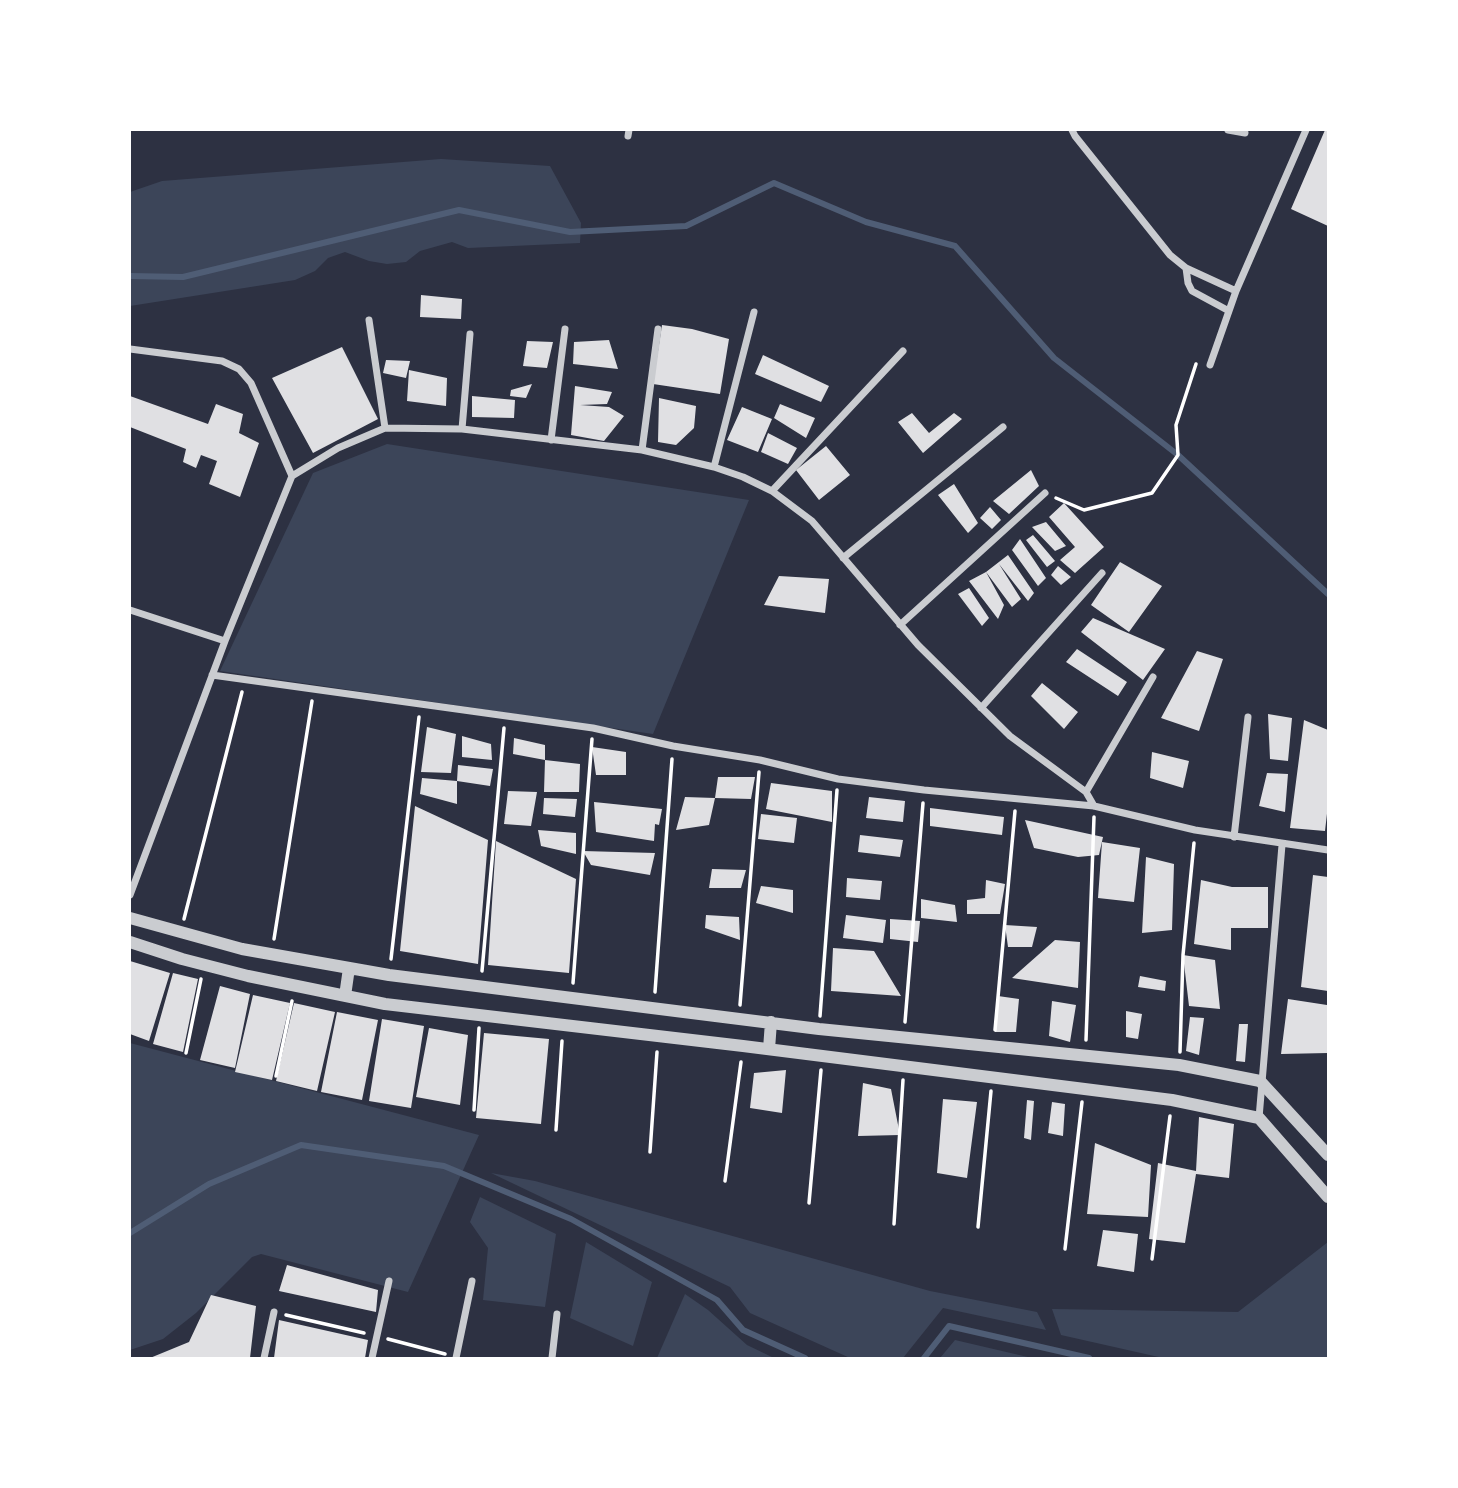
<!DOCTYPE html>
<style>
body{margin:0}
#map{position:relative;width:1458px;height:1488px;overflow:hidden;background:#2d3142;font-family:Quicksand,sans-serif}
canvas{display:block}
.frame{position:absolute;inset:0;border:131px solid #fff;pointer-events:none}
</style>
<div id="map">
<canvas width="1458" height="1488"></canvas>
<div class="frame"></div>
</div>
<script>
const ctx = document.querySelector('canvas').getContext('2d');
ctx.lineJoin = 'round';
function fill(path, color) {
  ctx.fillStyle = color;
  ctx.fill(path, 'evenodd');
}
function poly(rows) {
  const path = new Path2D();
  for (const r of rows) {
    path.moveTo(r[0], r[1]);
    for (let i = 2; i < r.length; i += 2) path.lineTo(r[i], r[i + 1]);
  }
  return path;
}
function trace(path, color, width, dash) {
  ctx.strokeStyle = color;
  ctx.lineWidth = width;
  ctx.lineCap = dash ? 'butt' : 'round';
  ctx.setLineDash(dash || []);
  ctx.stroke(path);
}
const green = poly([
 [441,159,550,166,581,223,580,243,468,248,452,242,420,251,406,262,387,264,369,261,345,252,328,258,315,271,295,280,130,306,130,192,162,181],
 [387,444,749,500,653,734,220,671,313,473],
 [130,1043,479,1135,408,1292,261,1254,252,1257,196,1313,163,1339,130,1350],
 [491,1173,535,1181,930,1291,1037,1312,1046,1330,943,1308,903,1358,850,1358,750,1313,730,1287],
 [480,1197,556,1234,545,1307,483,1300,488,1248,470,1222],
 [586,1242,652,1282,633,1346,570,1318],
 [1328,1242,1328,1358,1163,1358,1061,1335,1052,1309,1238,1312],
 [685,1294,708,1310,747,1345,774,1358,657,1358],
 [955,1340,1032,1358,940,1358]
]);
const stream = poly([
 [130,276,183,277,459,210,570,232,686,226,774,183,866,222,955,246,1054,358,1178,455,1328,594],
 [130,1233,209,1184,301,1145,444,1166,571,1219,717,1300,743,1330,805,1358],
 [924,1358,949,1326,1089,1358]
]);
const building = poly([
 [1325,130,1328,130,1328,226,1291,209],
 [421,295,462,299,461,319,420,317],
 [662,325,692,329,729,339,720,394,653,384],
 [609,340,618,369,573,364,574,342],
 [527,341,553,342,547,368,523,366],
 [342,347,378,419,313,453,272,378],
 [763,355,829,386,821,402,755,374],
 [386,360,410,361,406,378,383,373],
 [409,370,447,378,446,406,407,401],
 [532,384,526,398,510,396,511,390],
 [575,386,612,392,607,404,580,405,609,407,624,416,604,441,571,435],
 [130,396,208,424,216,404,243,414,239,433,259,443,240,497,209,484,217,461,201,455,196,468,183,462,186,449,130,427],
 [472,396,515,400,514,418,472,417],
 [659,398,696,406,694,428,676,445,658,442],
 [780,404,815,418,806,438,774,418],
 [742,407,772,419,758,452,727,440],
 [912,413,929,433,954,413,962,419,923,453,898,422],
 [768,433,797,448,788,464,761,452],
 [826,446,850,475,819,500,796,470],
 [1031,470,1039,486,1009,514,993,501],
 [954,484,978,523,968,533,938,495],
 [1064,503,1104,547,1075,573,1060,560,1075,547,1049,517],
 [990,507,1001,520,992,529,980,518],
 [1046,522,1066,546,1055,551,1032,527],
 [1033,535,1055,561,1047,567,1026,540],
 [1020,539,1046,578,1038,586,1012,550],
 [1008,555,1034,593,1028,601,999,564,1021,599,1012,607,986,572,1004,605,998,619,969,581,986,572],
 [1120,562,1162,586,1129,632,1091,605],
 [1058,566,1071,577,1061,585,1051,575],
 [779,576,829,579,825,613,764,605],
 [969,588,989,618,982,626,958,594],
 [1093,618,1165,649,1143,680,1081,632],
 [1077,649,1127,682,1118,696,1066,662],
 [1197,651,1223,659,1199,731,1161,718],
 [1042,683,1078,712,1064,729,1031,696],
 [1268,714,1292,718,1288,761,1270,759],
 [1304,720,1328,730,1328,805,1325,831,1290,828],
 [427,727,456,734,451,773,421,772],
 [462,736,491,744,492,760,462,757],
 [514,738,545,745,545,760,513,754],
 [592,747,626,752,626,775,596,775],
 [1152,752,1189,761,1183,788,1150,778],
 [545,760,580,764,579,792,544,792],
 [458,765,493,769,490,786,457,781],
 [1267,773,1288,774,1285,812,1259,806],
 [718,777,755,777,751,799,715,798],
 [422,778,457,781,457,804,420,794],
 [771,783,832,791,832,822,766,809],
 [508,791,537,792,531,826,504,824],
 [685,797,715,798,709,825,676,830],
 [869,797,905,801,903,822,866,818],
 [544,798,577,799,575,817,543,814],
 [594,802,662,809,659,825,655,824,654,841,596,832],
 [415,806,488,840,478,964,400,951],
 [930,808,1004,817,1002,835,930,826],
 [761,814,797,818,794,843,758,839],
 [1025,820,1103,837,1099,855,1078,857,1034,848],
 [538,830,576,833,576,854,541,846],
 [860,835,903,840,900,857,858,852],
 [496,841,576,879,569,973,488,965],
 [1102,842,1140,848,1134,902,1098,898],
 [583,851,655,853,650,875,591,865],
 [1146,857,1174,864,1172,930,1142,933],
 [712,869,746,870,741,888,709,888],
 [1313,875,1328,877,1328,991,1301,987],
 [847,878,882,881,880,900,846,897],
 [986,880,1005,884,1000,914,967,914,967,900,985,898],
 [1201,880,1232,887,1268,887,1268,928,1231,928,1231,950,1194,944],
 [761,886,793,890,793,913,756,903],
 [921,899,955,905,957,922,921,918],
 [706,915,739,917,740,940,705,928],
 [846,915,886,920,883,943,843,938],
 [890,919,920,921,918,942,890,939],
 [1005,925,1037,927,1032,947,1008,947],
 [1055,940,1080,942,1078,988,1012,978],
 [833,948,874,951,901,996,831,991],
 [1183,955,1215,960,1220,1009,1189,1006],
 [130,961,170,973,149,1041,130,1034],
 [173,973,198,979,183,1052,153,1044],
 [1140,976,1166,981,1165,991,1138,987],
 [220,986,250,994,235,1068,200,1060],
 [253,995,290,1003,272,1080,235,1072],
 [998,996,1019,999,1016,1032,995,1032],
 [1288,999,1327,1005,1328,1053,1281,1054],
 [1052,1001,1076,1005,1070,1042,1049,1036],
 [294,1003,335,1012,317,1091,276,1081],
 [1126,1011,1142,1014,1138,1039,1126,1037],
 [337,1012,378,1020,362,1100,321,1092],
 [1190,1017,1204,1018,1199,1055,1186,1051],
 [382,1019,424,1026,411,1108,369,1101],
 [1239,1024,1248,1024,1245,1062,1236,1061],
 [429,1028,468,1035,460,1105,416,1097],
 [484,1033,549,1039,541,1124,476,1118],
 [786,1070,782,1113,750,1108,754,1073],
 [863,1083,891,1089,900,1135,858,1136],
 [943,1099,977,1102,967,1178,937,1173],
 [1027,1100,1034,1101,1031,1140,1024,1138],
 [1052,1102,1065,1104,1063,1136,1048,1133],
 [1199,1117,1234,1124,1229,1178,1196,1174,1185,1243,1149,1239,1158,1163,1196,1171],
 [1095,1143,1151,1165,1148,1217,1087,1214],
 [1103,1230,1138,1234,1134,1272,1097,1266],
 [287,1265,378,1290,376,1312,279,1291],
 [211,1295,256,1306,250,1358,150,1358,189,1342],
 [279,1320,368,1340,365,1358,274,1358]
]);
const path = poly([
 [1056,498,1084,510,1152,493,1178,455,1176,425,1196,364],
 [184,919,242,692],
 [274,939,312,701],
 [391,959,419,717],
 [482,971,504,728],
 [573,983,592,739],
 [655,992,672,759],
 [740,1005,759,772],
 [820,1016,837,790],
 [905,1022,923,803],
 [995,1030,1015,811],
 [1086,1040,1094,817],
 [1180,1052,1183,955,1194,843],
 [186,1053,201,979],
 [276,1076,292,1001],
 [474,1110,479,1028],
 [556,1130,562,1041],
 [650,1152,657,1052],
 [725,1181,741,1062],
 [809,1203,821,1070],
 [894,1224,903,1080],
 [978,1227,991,1091],
 [1065,1249,1082,1102],
 [1152,1259,1170,1116],
 [286,1315,364,1333],
 [388,1339,445,1354]
]);
const minor = poly([
 [1072,130,1075,136,1170,255,1186,268,1236,291],
 [1228,130,1245,133],
 [628,136,629,130],
 [1186,268,1188,283,1192,291,1229,311],
 [369,320,385,428],
 [130,349,222,361,239,369,251,383,292,476,225,641,130,895],
 [1210,365,1236,291,1306,130],
 [462,429,470,334],
 [551,440,565,329],
 [642,450,658,329],
 [714,467,754,312],
 [292,476,338,448,385,428,462,429,642,450,714,467,743,477,772,491,812,521,918,645,1010,736,1086,792,1094,806],
 [772,491,903,351],
 [843,558,1003,427],
 [130,610,225,641],
 [900,625,1045,493],
 [212,675,593,728,673,746,760,760,838,779,924,790,1094,806,1195,830,1328,850],
 [981,708,1102,573],
 [1086,792,1153,677],
 [1234,837,1248,717],
 [1259,1118,1282,845],
 [264,1358,274,1312],
 [372,1358,389,1281],
 [456,1358,472,1281],
 [552,1358,557,1314]
]);
const tertiary = poly([
 [130,918,242,949,389,975,819,1029,1179,1065,1260,1081,1328,1155],
 [130,942,182,959,248,976,385,1004,743,1046,1172,1100,1259,1118,1328,1197],
 [345,996,349,968],
 [769,1049,771,1022]
]);
fill(green, '#3c4559');
trace(stream, '#4f5d75', 6);
fill(building, '#e0e0e3');
trace(path, '#fff', 3.5);
trace(minor, '#caccd0', 7);
trace(tertiary, '#caccd0', 12);
</script>
